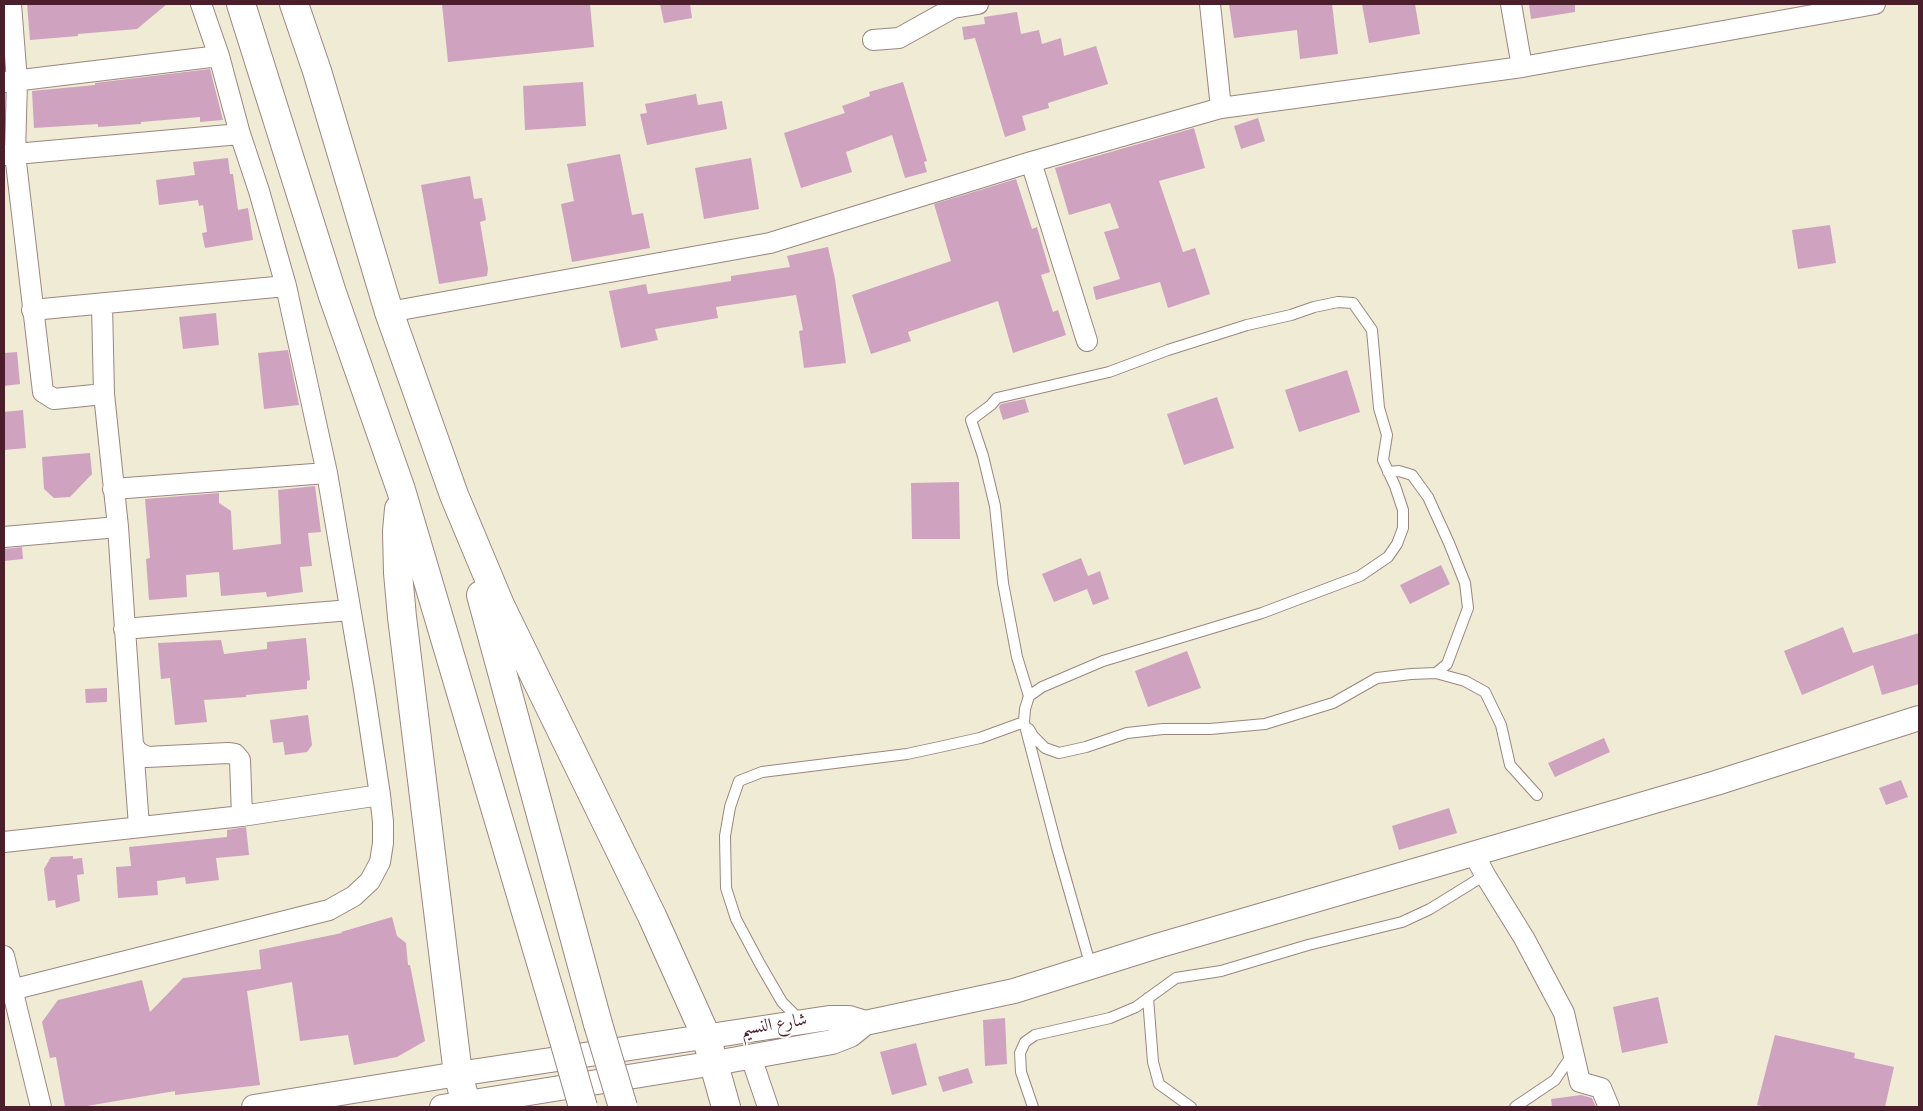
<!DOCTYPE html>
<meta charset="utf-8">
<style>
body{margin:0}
#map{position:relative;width:1923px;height:1111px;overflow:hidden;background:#efebd4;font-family:"IM FELL DW Pica",serif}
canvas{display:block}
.frame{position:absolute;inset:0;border:5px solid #4a1f2b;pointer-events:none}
</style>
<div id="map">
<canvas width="1923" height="1111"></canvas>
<div class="frame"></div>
</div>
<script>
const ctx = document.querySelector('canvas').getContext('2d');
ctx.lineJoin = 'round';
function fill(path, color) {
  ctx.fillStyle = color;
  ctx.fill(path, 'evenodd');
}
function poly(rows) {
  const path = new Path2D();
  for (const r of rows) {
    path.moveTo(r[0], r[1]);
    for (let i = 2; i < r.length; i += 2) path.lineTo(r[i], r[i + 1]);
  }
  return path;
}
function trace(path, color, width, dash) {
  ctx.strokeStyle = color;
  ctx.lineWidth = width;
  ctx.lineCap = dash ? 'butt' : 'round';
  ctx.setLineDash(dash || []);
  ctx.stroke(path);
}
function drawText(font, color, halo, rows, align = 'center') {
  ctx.font = font + ' "IM FELL DW Pica",Amiri,serif';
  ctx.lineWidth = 4;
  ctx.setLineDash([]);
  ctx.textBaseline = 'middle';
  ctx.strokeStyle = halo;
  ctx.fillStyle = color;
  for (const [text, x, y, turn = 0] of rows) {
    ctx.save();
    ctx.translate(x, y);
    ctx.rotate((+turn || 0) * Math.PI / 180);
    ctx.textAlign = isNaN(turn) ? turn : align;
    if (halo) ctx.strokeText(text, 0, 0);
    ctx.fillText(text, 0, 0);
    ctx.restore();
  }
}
const building = poly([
 [27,4,167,4,137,29,78,34,78,36,30,40],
 [442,4,590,4,594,47,448,62],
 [660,4,690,4,692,18,664,23],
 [1229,4,1332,4,1338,54,1300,59,1297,30,1234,38],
 [1362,4,1415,4,1420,34,1369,43],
 [1529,4,1575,4,1575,12,1531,19],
 [1017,12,1021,34,1039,30,1042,44,1061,38,1064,56,1096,46,1108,84,1048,103,1049,108,1022,116,1026,130,1005,137,975,38,964,40,962,27,985,24,984,17],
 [210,69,223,120,200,122,200,117,141,122,141,124,98,127,98,124,34,128,32,91,95,85,95,83],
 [583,82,586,126,525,130,523,86],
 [903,82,927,161,924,162,927,172,905,178,892,135,846,152,852,172,801,188,784,133,845,113,842,106,870,96,869,92],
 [696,94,698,105,722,101,727,129,647,145,640,114,647,113,645,104],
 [1258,118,1265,141,1241,149,1234,126],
 [1194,128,1205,168,1159,181,1183,252,1195,248,1210,294,1168,308,1160,282,1096,300,1093,287,1120,279,1104,232,1119,228,1110,203,1069,215,1055,168],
 [620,154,632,215,643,213,650,248,572,262,561,204,574,201,567,164],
 [228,158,230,174,233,174,238,210,248,208,253,240,205,248,202,233,207,232,203,205,199,206,198,200,159,205,156,180,195,175,193,162],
 [751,158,759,209,704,219,695,168],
 [470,176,474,199,482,198,486,220,480,222,488,269,487,276,439,284,421,185],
 [1016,179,1032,229,1037,227,1050,272,1041,275,1053,312,1058,310,1066,335,1013,353,998,301,908,332,911,341,871,354,852,295,951,261,934,204],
 [1830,225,1836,263,1798,269,1792,230],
 [828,247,835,279,846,363,804,368,799,331,803,330,796,295,716,307,718,318,655,329,658,340,621,348,609,291,646,284,648,294,731,281,731,276,790,267,787,256],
 [216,313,219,345,183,349,179,317],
 [288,350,299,405,264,409,258,353],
 [17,352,20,384,4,386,4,353],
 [1347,370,1360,412,1299,432,1285,390],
 [1217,397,1234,448,1184,465,1167,414],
 [1025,399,1029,412,1003,420,999,407,1001,404],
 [23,410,26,448,4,450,4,412],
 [90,453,92,474,70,497,54,498,44,489,42,457],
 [959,482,960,539,912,539,911,483],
 [315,486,321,532,308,533,312,566,300,567,303,592,267,597,266,592,221,596,219,572,186,575,187,597,149,600,146,559,150,558,145,499,219,493,219,503,231,511,233,550,281,544,278,490],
 [22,547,23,559,4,561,4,549],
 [1081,558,1088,576,1100,571,1109,599,1093,605,1087,589,1054,602,1042,574],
 [1441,565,1450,584,1410,604,1400,585],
 [1843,627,1853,653,1919,633,1919,684,1882,695,1873,665,1802,695,1784,651],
 [306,638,310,680,307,681,307,689,246,695,246,697,204,700,207,722,175,725,170,678,161,679,158,643,221,640,224,654,267,649,267,642],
 [1187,651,1201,688,1148,707,1135,671],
 [107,688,107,702,86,703,85,689],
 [308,715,312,745,307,752,285,755,283,742,273,743,270,720],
 [1604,738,1610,752,1555,777,1548,763],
 [1901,780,1908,797,1886,805,1879,788],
 [1449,808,1457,833,1399,850,1392,826],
 [246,827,249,855,216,858,219,880,186,884,185,877,157,881,158,895,118,898,116,867,131,866,129,847,227,837,227,830],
 [73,856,73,859,82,858,84,874,77,875,80,901,56,908,55,900,48,901,44,869,51,857],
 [392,917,397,936,406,943,408,965,410,965,425,1041,397,1057,354,1065,348,1035,300,1041,292,982,247,991,260,1085,175,1095,175,1091,81,1107,65,1107,56,1057,50,1058,42,1022,58,1000,142,980,150,1012,183,978,261,969,259,950,342,933,341,932],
 [1658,997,1668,1043,1622,1053,1613,1007],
 [1005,1018,1007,1064,985,1066,983,1020],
 [1775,1035,1855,1053,1854,1058,1894,1067,1885,1107,1766,1107,1757,1105],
 [916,1043,927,1085,892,1095,880,1052],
 [968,1068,973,1083,943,1092,938,1077],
 [1581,1095,1592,1098,1596,1107,1552,1107,1551,1099]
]);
const service = poly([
 [1388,472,1399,471,1412,475,1428,497,1449,543,1465,583,1468,608,1447,664,1436,673],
 [1029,696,1017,657,1003,583,995,506,983,456,971,420,991,405,997,398,1109,372,1168,350,1247,325,1291,315,1314,307,1338,302,1353,303,1372,330,1379,408,1387,435,1383,460,1395,486,1403,510,1403,528,1397,544,1388,557,1360,576,1262,613,1103,661,1042,687,1029,696,1025,709,1024,722,1057,848,1091,967],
 [1029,729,1033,736,1045,748,1059,753,1086,747,1127,733,1163,729,1210,729,1265,724,1333,703,1377,678,1411,674,1436,673,1465,681,1485,692,1501,725,1510,765,1537,795],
 [1148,998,1153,1062,1159,1084,1191,1107],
 [801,1021,782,1002,760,964,736,919,726,888,725,836,730,807,739,781,762,772,907,754,944,746,980,738,1024,722],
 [1033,1107,1021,1072,1020,1053,1025,1042,1035,1035,1110,1018,1136,1007,1176,978,1221,971,1308,945,1402,922,1430,909,1485,875],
 [1515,1107,1555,1080,1572,1055]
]);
const minor = poly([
 [11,4,17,81,15,154,43,392,54,399,104,394],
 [1210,4,1221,108],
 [1511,4,1522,67],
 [873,40,899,38,953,8,978,4],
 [5,82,219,56],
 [4,155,240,134],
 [1031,162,1087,341],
 [32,310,286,286],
 [389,312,770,243,1031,162,1221,108,1522,67,1875,4],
 [113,489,327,473],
 [4,537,118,527],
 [124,629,350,610],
 [133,745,139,826],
 [242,816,380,795],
 [4,842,242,816,240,760,235,754,228,753,147,757,138,752,133,745,118,527,104,394,102,304],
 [1474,854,1485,875,1524,938,1564,1013,1580,1082,1601,1088,1609,1107],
 [4,956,41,1107],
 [11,990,329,910,354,896,370,881,380,862,383,843,383,822,380,795,364,689,327,473,286,286,259,191,240,134,219,56,201,4],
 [751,1057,768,1107]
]);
const tertiary = poly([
 [254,1107,458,1074,829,1018,849,1018,865,1023],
 [442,1107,715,1063,832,1042,850,1035,865,1023,1014,991,1157,946,1716,783,1919,718]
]);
const trunk = poly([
 [241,4,332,293,401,490,561,1030],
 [294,4,317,71,389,312,454,495,500,605,652,916,706,1036,726,1107],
 [399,509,397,531,398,573,402,617,458,1074,467,1107],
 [481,595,598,1024]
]);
const trunkBridge = poly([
 [598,1024,623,1107],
 [561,1030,583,1107]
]);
const streetNames = [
 ["شارع النسيم",774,1026,-9]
];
fill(building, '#cfa2c0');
trace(service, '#9c8580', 12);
trace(minor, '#9c8580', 22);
trace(tertiary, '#9c8580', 26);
trace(trunk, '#9c8580', 30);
trace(service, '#fff', 10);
trace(minor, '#fff', 20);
trace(tertiary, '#fff', 24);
trace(trunk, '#fff', 28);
trace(trunkBridge, '#9c8580', 30, []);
trace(trunkBridge, '#fff', 28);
drawText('18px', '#4a1f2b', '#fff', streetNames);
</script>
